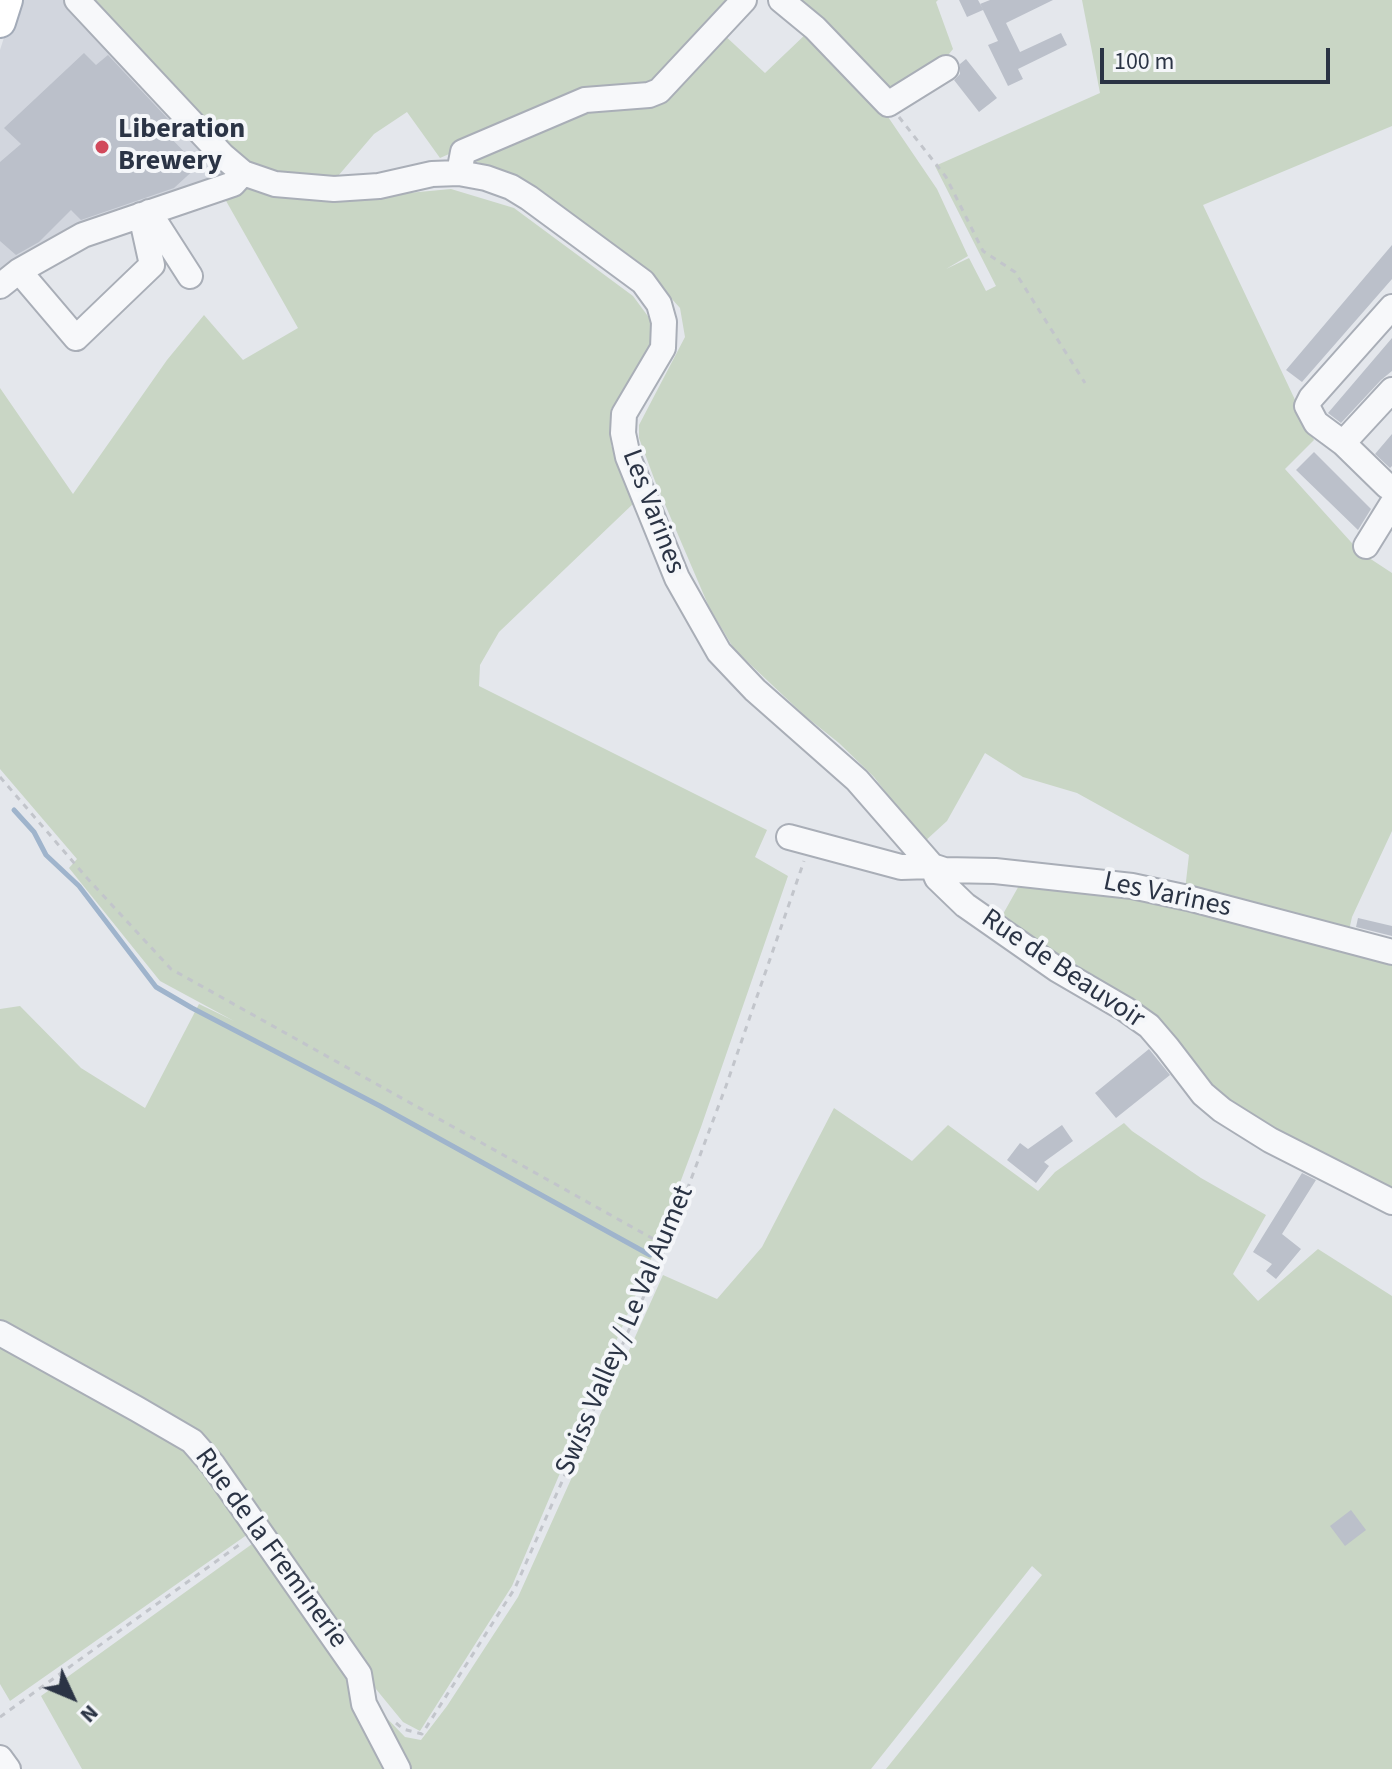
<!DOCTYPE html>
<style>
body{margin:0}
#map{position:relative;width:1392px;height:1769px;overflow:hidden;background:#e4e7ec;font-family:"Source Sans 3",sans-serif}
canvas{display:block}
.north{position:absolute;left:32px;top:1657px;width:80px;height:80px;-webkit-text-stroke:6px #f4f6f9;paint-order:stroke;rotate:134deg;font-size:22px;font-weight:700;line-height:32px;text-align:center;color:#2b3445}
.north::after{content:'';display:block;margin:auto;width:28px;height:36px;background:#2b3445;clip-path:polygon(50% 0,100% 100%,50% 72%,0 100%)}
.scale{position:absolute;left:1100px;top:48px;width:230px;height:36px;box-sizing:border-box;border:4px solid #2b3445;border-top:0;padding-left:10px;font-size:24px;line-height:28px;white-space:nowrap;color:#2b3445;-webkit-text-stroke:6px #f4f6f9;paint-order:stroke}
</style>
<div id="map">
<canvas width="1392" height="1769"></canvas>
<div class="north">N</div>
<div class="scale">100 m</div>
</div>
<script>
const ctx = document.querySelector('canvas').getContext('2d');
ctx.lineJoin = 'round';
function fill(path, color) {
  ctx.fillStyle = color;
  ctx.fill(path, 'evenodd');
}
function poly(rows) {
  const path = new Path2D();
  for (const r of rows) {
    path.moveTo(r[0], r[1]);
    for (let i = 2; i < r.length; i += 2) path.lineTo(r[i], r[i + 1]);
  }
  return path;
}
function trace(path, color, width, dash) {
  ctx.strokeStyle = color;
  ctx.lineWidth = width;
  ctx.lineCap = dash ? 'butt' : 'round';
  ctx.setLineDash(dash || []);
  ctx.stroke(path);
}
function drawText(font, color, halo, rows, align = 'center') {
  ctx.font = font + ' "Source Sans 3",sans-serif';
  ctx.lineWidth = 8;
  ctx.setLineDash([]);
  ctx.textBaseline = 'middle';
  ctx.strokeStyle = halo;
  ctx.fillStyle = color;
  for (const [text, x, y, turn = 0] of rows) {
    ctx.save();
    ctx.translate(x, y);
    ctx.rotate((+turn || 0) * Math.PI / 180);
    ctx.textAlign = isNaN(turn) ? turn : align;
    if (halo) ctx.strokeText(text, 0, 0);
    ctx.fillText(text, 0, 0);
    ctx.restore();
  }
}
const built = poly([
 [16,0,69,0,226,174,0,282,0,50]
]);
const green = poly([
 [88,0,737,0,654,87,587,93,440,158,407,112,374,134,332,183,276,176,254,168,231,152],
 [791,0,938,0,936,2,953,49,940,65,891,94],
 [1082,0,1392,0,1392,126,1203,205,1314,440,1285,469,1360,552,1392,573,1392,831,1352,917,1348,935,1185,890,1189,855,1077,793,1023,777,985,753,947,821,924,842,874,777,839,743,805,716,734,649,709,607,655,481,639,438,639,425,685,337,680,308,644,268,531,183,470,159,587,105,659,99,721,32,765,73,809,31,884,111,937,189,968,256,946,269,969,258,986,291,996,286,935,166,1100,93],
 [254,188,365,197,451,189,514,208,633,296,650,319,654,347,647,366,611,409,611,445,635,502,499,632,480,665,479,686,767,830,755,857,788,876,701,1127,654,1252,512,1586,420,1731,403,1722,371,1683,213,1452,0,1330,0,1009,20,1006,81,1068,145,1108,199,1004,234,1021,160,981,69,868,77,859,0,769,0,388,73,494,167,360,204,315,243,360,298,328,221,192],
 [1021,882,1186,905,1392,960,1392,1194,1225,1105,1162,1031,998,923],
 [834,1108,912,1161,948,1125,1038,1191,1055,1172,1124,1123,1132,1131,1201,1178,1266,1215,1233,1274,1258,1301,1318,1249,1392,1296,1392,1769,886,1769,1042,1575,1032,1566,871,1769,401,1769,379,1710,405,1737,421,1740,447,1706,518,1597,663,1275,717,1299,762,1247],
 [0,1341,186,1445,251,1532,10,1701,0,1684],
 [259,1539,354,1680,393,1769,82,1769,41,1696]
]);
const stream = poly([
 [14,810,34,832,46,855,79,886,156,987,192,1008,380,1106,650,1255]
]);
const building = poly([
 [959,0,978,0,983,9,980,4,990,0,1053,0,1006,23,1020,52,1061,33,1067,45,1018,69,1023,79,1008,86,988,45,998,41,983,10,967,17],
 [84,53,96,65,108,55,168,119,160,127,198,166,174,188,81,220,71,210,39,242,16,255,0,241,0,162,21,144,4,128],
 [966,59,997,98,979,112,954,80,960,74,960,64],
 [1392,245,1392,279,1302,382,1286,370],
 [1392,338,1392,371,1381,380,1341,423,1328,413],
 [1392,434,1392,466,1390,468,1375,454],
 [1314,452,1371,509,1358,530,1296,470],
 [1358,918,1392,926,1392,936,1356,927],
 [1149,1049,1170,1075,1116,1118,1095,1093],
 [1062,1125,1073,1141,1044,1162,1049,1166,1036,1183,1007,1160,1020,1143,1028,1149],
 [1302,1173,1316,1180,1282,1234,1301,1249,1276,1279,1266,1271,1272,1264,1253,1252],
 [1351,1510,1366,1530,1345,1546,1330,1526]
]);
const path = poly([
 [899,117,946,177,983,251,1015,272,1085,383],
 [0,777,87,878,171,969,666,1246],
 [0,1717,243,1542],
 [396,1723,403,1729,422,1734,515,1588,666,1246,726,1086,804,861]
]);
const minor = poly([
 [77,0,223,156,243,173,275,184,334,189,379,186,432,174,459,173,486,178,511,187,529,198,643,282,659,304,664,322,663,348,624,414,623,433,628,457,677,578,719,652,755,690,857,780,932,866,944,870,995,871,1132,886,1188,898,1392,952],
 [781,0,815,28,888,104,946,68],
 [459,173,463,152,585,100,649,95,659,91,744,0],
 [149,212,190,276],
 [19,271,76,338,152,265,141,215],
 [0,286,19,271,83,235,233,184,243,173],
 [1392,390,1343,443,1387,486,1392,488],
 [1343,443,1316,423,1307,406,1311,398,1392,307],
 [1366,546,1392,504],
 [789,837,901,867,932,866,937,878,965,905,1058,970,1125,1009,1149,1026,1167,1047,1203,1094,1222,1110,1270,1140,1392,1202],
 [0,1333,137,1409,192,1441,213,1465,359,1674,364,1704,398,1769],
 [0,1758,8,1769]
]);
const major = poly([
 [0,22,7,0]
]);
const markers = [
 [102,147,8,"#d1495b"]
];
const poiNames = [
 ["Liberation",118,131],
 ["Brewery",118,163]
];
const streetNames = [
 ["Les Varines",652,512,69],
 ["Les Varines",1167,896,12],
 ["Rue de Beauvoir",1062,970,34],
 ["Swiss Valley / Le Val Aumet",626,1331,-67],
 ["Rue de la Freminerie",270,1549,54]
];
fill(built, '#d2d6de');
fill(green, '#c9d6c5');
trace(stream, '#9fb4cc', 5);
fill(building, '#bbc0ca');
trace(minor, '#a9aeb7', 28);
trace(major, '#a3abb8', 34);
trace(path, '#c2c5cb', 3, [6, 6]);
trace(minor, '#f7f8fa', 24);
trace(major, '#fff', 30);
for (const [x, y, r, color] of markers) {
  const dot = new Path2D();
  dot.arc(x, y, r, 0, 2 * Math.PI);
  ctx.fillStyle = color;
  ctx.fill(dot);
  trace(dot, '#f4f6f9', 3);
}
drawText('bold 28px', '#2b3445', '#f4f6f9', poiNames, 'left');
drawText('28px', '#2b3445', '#f4f6f9', streetNames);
</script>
